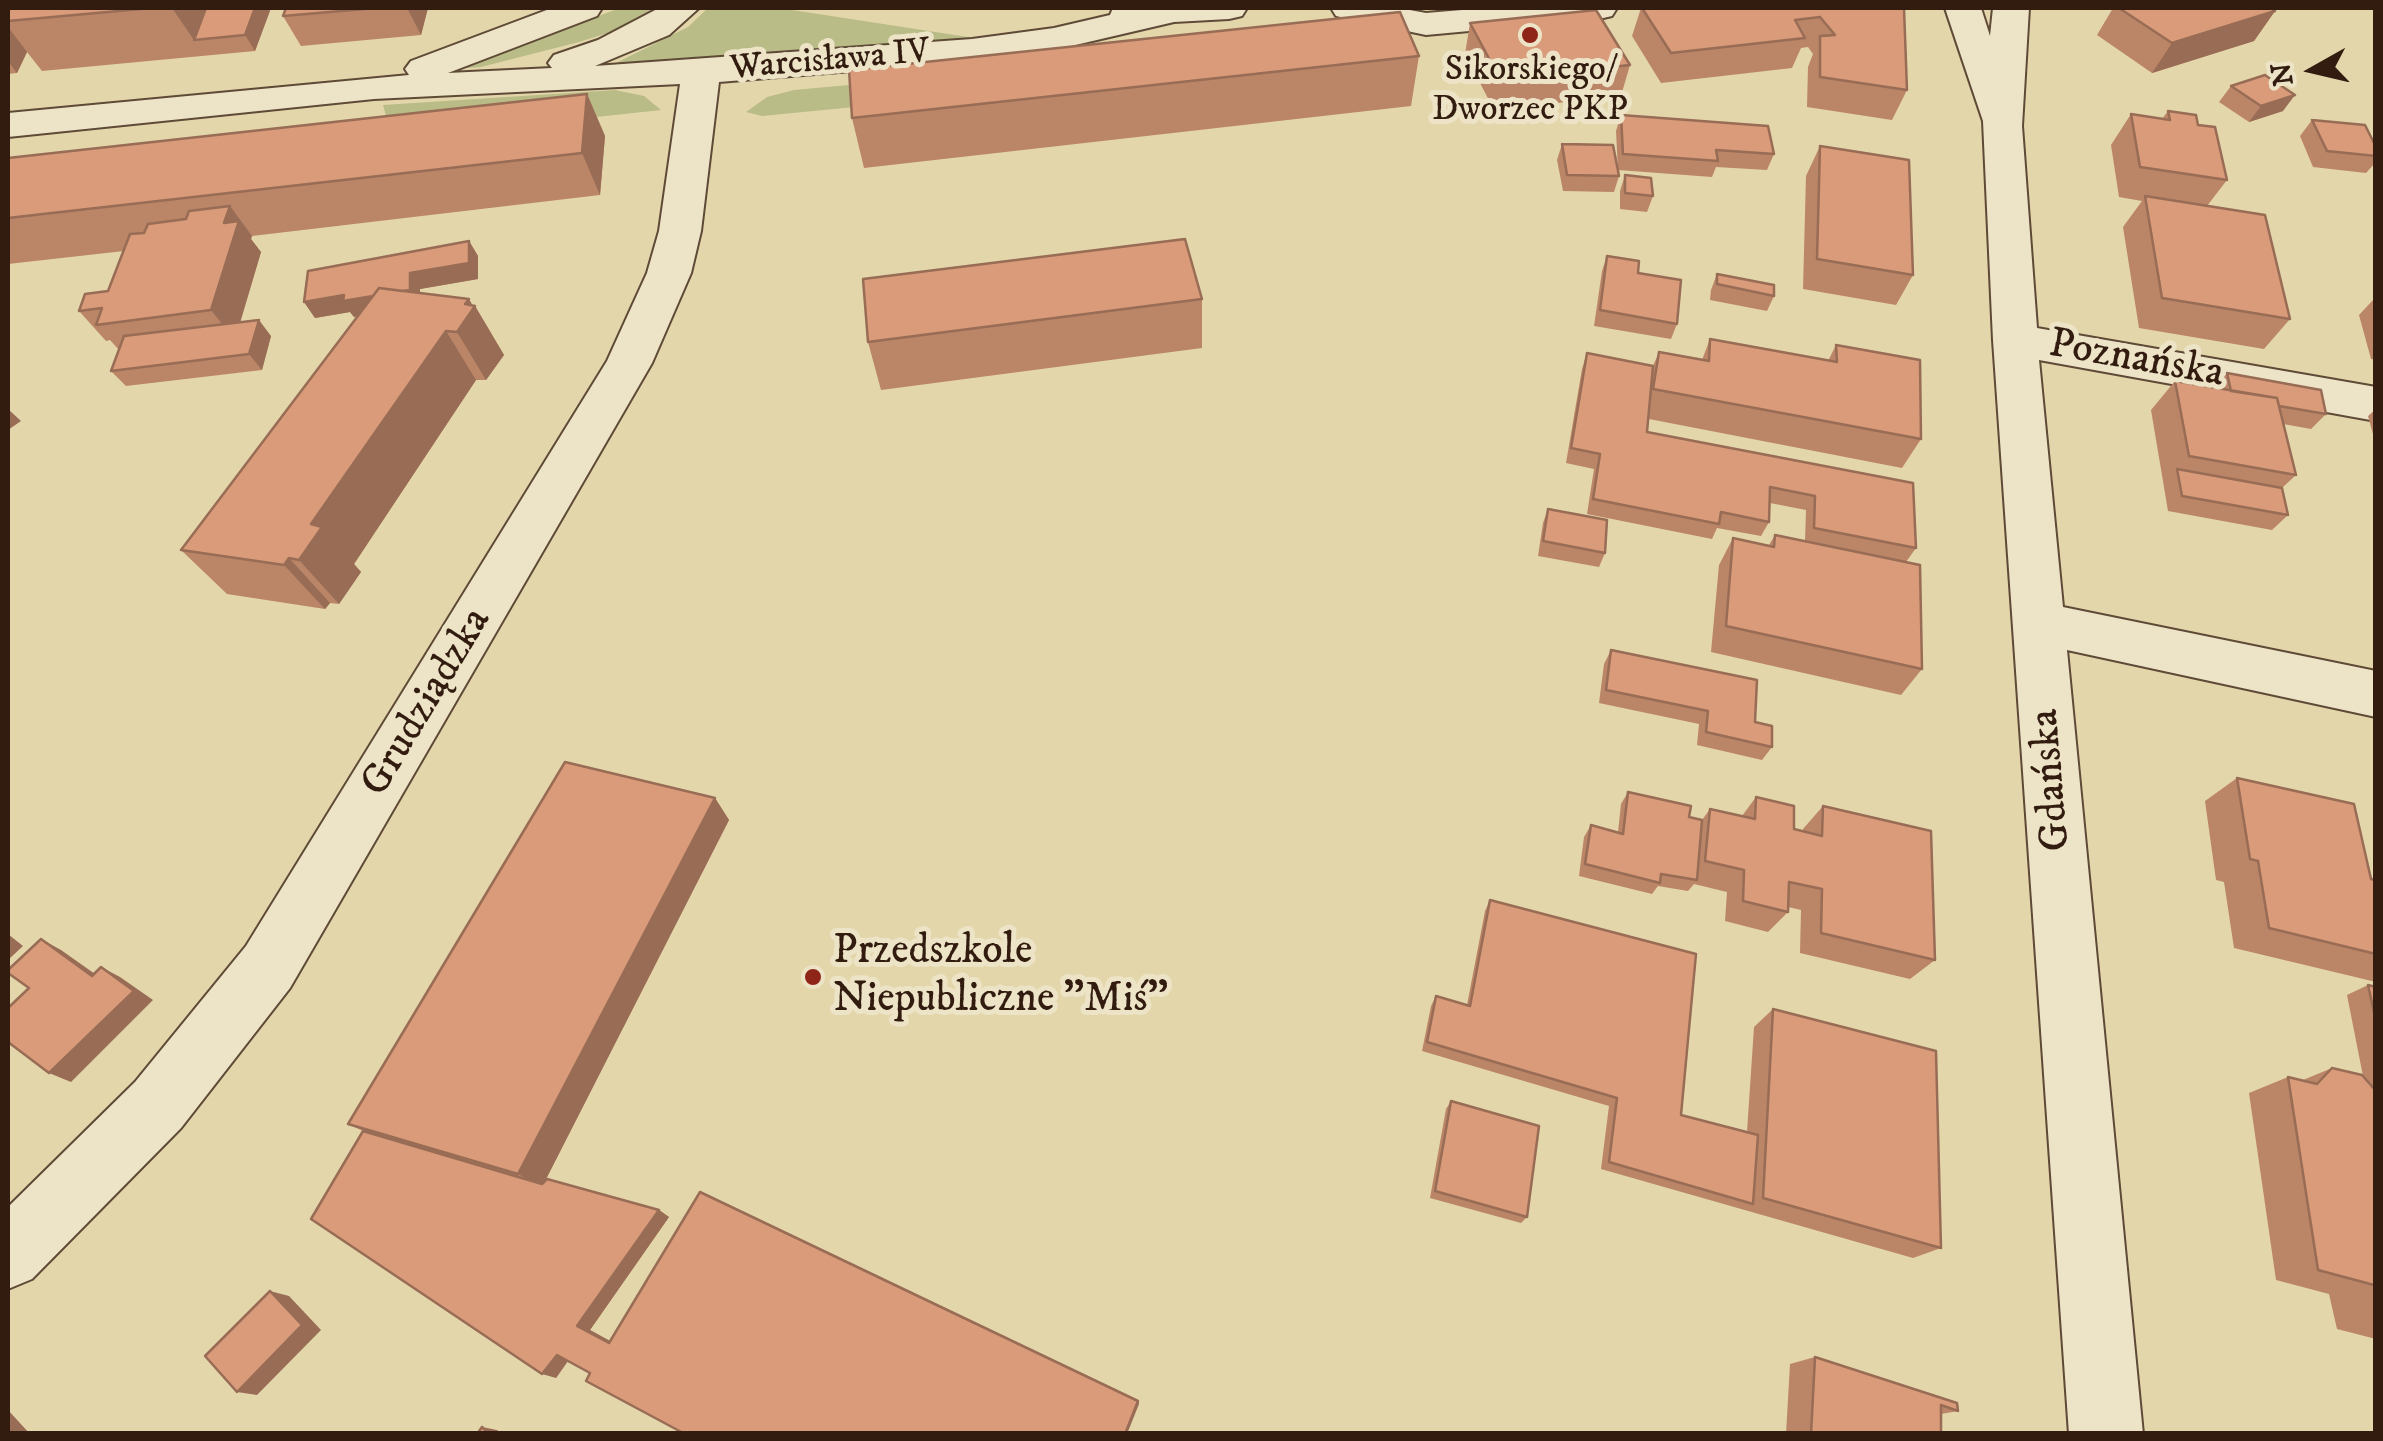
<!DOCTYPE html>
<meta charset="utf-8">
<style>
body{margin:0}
#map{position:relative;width:2383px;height:1441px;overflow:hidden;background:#e4d6ab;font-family:"IM FELL DW Pica",serif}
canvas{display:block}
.frame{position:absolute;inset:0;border:10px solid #321c0f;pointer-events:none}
.north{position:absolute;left:2263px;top:20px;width:100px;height:100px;-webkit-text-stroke:8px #ede4c8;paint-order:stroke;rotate:262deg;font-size:28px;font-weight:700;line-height:40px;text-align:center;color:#321c0f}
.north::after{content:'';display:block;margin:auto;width:35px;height:45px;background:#321c0f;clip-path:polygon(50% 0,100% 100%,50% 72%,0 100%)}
</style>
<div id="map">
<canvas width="2383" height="1441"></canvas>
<div class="frame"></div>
<div class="north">N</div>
</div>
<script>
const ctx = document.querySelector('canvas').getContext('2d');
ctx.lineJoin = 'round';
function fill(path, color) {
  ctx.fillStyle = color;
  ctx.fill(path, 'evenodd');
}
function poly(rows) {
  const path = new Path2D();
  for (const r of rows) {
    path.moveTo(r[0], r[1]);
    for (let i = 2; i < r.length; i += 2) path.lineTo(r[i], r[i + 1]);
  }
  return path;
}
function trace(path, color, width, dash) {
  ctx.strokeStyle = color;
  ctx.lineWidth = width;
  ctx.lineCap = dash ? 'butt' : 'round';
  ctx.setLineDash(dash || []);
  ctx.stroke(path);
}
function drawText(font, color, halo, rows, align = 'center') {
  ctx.font = font + ' "IM FELL DW Pica",serif';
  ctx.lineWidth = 10;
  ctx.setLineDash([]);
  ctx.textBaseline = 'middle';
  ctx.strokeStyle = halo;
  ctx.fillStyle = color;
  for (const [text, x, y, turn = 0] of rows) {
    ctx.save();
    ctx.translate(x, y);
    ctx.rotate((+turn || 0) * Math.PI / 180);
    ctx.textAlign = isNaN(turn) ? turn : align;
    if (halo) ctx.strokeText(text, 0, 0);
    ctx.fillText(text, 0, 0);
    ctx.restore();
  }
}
const green = poly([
 [620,8,654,8,611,32,579,42,481,67,442,70,521,45],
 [708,8,779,8,981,39,612,65,688,27],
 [1297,44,1410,53,762,116,746,112,767,97,794,90],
 [615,90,644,96,661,110,413,137,390,131,383,105]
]);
const minor = poly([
 [552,8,602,8,597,16,448,73,552,68,548,63,554,55,598,40,659,8,699,8,669,35,595,66,972,39,1054,28,1110,15,1113,8,1247,8,1242,16,1229,19,1174,22,1054,50,972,61,719,82,701,231,691,273,652,363,290,988,181,1128,32,1279,8,1289,8,1207,135,1082,246,946,607,361,647,273,659,231,680,84,374,99,8,137,8,113,409,75,405,69,411,61,552,8],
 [1331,8,1399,8,1426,13,1486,8,1617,8,1612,16,1599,19,1426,35,1336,16,1331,8],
 [1945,8,1981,8,1990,36,1993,8,2029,8,2022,126,2037,328,2376,387,2376,421,2039,360,2063,607,2376,671,2376,717,2067,650,2143,1434,2069,1434,1993,340,1983,121,1945,8]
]);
const wall = poly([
 [8,8,271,8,255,51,42,71,27,52,17,73,8,74],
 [286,8,428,8,421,35,301,46,283,16],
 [1641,8,1904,8,1907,90,1892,120,1807,107,1808,67,1813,54,1808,47,1801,48,1792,68,1661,83,1632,36],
 [2113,8,2270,8,2275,11,2254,41,2152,73,2097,35],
 [1470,23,1630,65,1621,96,1494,110,1465,54],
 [1419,56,1411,106,864,168,852,118],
 [2231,86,2283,111,2249,122,2219,102],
 [587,94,605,136,600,195,252,236,251,239,261,252,240,322,271,336,262,370,126,386,111,371,119,350,110,340,106,341,79,311,108,291,124,251,8,264,8,158],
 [2168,111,2198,125,2227,180,2207,206,2290,319,2264,349,2139,328,2123,227,2142,201,2119,197,2111,145,2131,114,2162,119],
 [1621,115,1774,154,1767,170,1716,167,1712,177,1618,170,1616,131],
 [2312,120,2376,147,2376,162,2366,173,2313,167,2300,136],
 [1562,144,1619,176,1614,192,1563,191,1557,160],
 [1820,146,1913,275,1896,305,1803,289,1806,176],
 [1625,175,1653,196,1647,212,1620,209,1620,191],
 [469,241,478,256,478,279,420,289,420,293,469,299,472,305,475,306,504,355,486,380,476,380,354,564,361,572,339,604,330,603,325,609,227,594,181,550,358,316,354,317,350,312,315,318,304,302],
 [1607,256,1638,273,1677,324,1671,339,1594,326,1602,271],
 [1717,274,1774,296,1767,311,1710,300,1711,290],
 [1202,299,1202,348,881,390,868,342],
 [2374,299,2376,300,2376,360,2371,359,2359,315],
 [1710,339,1828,361,1836,345,1921,439,1902,468,1649,419,1647,432,1913,483,1916,548,1906,562,1922,669,1901,695,1711,652,1719,565,1733,538,1769,545,1775,535,1805,541,1806,510,1770,503,1769,522,1761,536,1717,528,1712,539,1587,514,1594,469,1566,463,1582,369,1587,353,1653,366,1659,352,1702,360],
 [2227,373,2326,414,2311,429,2283,424,2296,475,2282,488,2288,515,2272,530,2168,511,2151,410,2175,381,2215,388],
 [2376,409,2376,445,2368,416],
 [1548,509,1605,553,1599,567,1538,556,1543,523],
 [1611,650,1755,722,1772,747,1762,760,1697,745,1699,724,1599,703,1604,664],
 [2237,778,2371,879,2376,880,2376,982,2234,948,2224,882,2216,880,2205,801],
 [1628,792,1689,817,1702,820,1710,809,1742,816,1756,797,1794,829,1803,831,1803,829,1823,806,1935,960,1910,979,1800,953,1801,910,1788,907,1788,912,1768,932,1725,921,1727,892,1694,884,1688,891,1658,886,1652,894,1579,876,1584,837,1591,825,1618,832,1621,804],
 [715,798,729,820,545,1181,659,1210,669,1217,590,1330,610,1341,1138,1401,1139,1404,590,1373,568,1361,556,1378,363,1131,348,1124],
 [1490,900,1681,1115,1747,1132,1754,1027,1773,1009,1941,1248,1913,1258,1601,1169,1609,1106,1422,1051,1431,1006,1436,996,1467,1005,1485,911],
 [2368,985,2376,987,2376,1339,2337,1329,2329,1294,2276,1280,2249,1093,2288,1077,2303,1080,2332,1068,2363,1076,2347,995],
 [1451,1101,1527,1217,1521,1223,1430,1198,1446,1109],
 [1815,1357,1958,1411,1941,1414,1941,1434,1786,1434,1790,1364]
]);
const shadedWall = poly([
 [172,8,223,8,194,40],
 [255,8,271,8,255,51,245,35],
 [407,8,428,8,421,35],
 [2275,11,2254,41,2152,73,2172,43],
 [8,27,27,52,17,73,8,61],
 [587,94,605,136,600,195,582,153],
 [2295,95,2283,111,2249,122,2261,106],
 [230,206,252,236,251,239,261,252,235,340,211,310,224,223],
 [469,241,478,256,478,279,420,289,419,305,354,317,350,312,315,318,304,302,410,273],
 [469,299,474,308,475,306,504,355,486,380,457,332,465,304],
 [259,320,271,336,262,370,249,354],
 [446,331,476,380,354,564,361,572,339,604,299,560,311,524],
 [8,409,21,421,8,430],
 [289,558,330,603,325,609,284,565],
 [715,798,729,820,542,1187,518,1174],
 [8,934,23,946,8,960],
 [41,939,61,950,112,986,92,976],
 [101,967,120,977,153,1000,71,1082,49,1073],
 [659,1210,669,1217,590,1330,621,1347,609,1343,577,1326],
 [270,1291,289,1296,321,1330,257,1395,237,1392],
 [557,1355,570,1358,556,1378,542,1374],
 [1138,1401,1139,1404,1127,1434,1125,1434],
 [8,1410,30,1434,8,1434],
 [482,1427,497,1430,502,1434,489,1434]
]);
const building = poly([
 [10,8,152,8,8,21,8,13,10,8],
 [206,8,255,8,245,35,194,40,206,8],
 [286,8,376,8,283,16,286,8],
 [1642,8,1904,8,1907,90,1820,77,1820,36,1835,35,1820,17,1795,20,1805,38,1671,53,1642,8],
 [2119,8,2270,8,2275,11,2172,43,2119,8],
 [1596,10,1630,65,1500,79,1470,23,1596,10],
 [1400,12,1419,56,852,118,849,70,1400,12],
 [2265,75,2295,95,2261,106,2231,86,2265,75],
 [587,94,582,153,8,218,8,158,587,94],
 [2168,111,2196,115,2198,125,2215,127,2227,180,2140,167,2131,114,2170,120,2168,111],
 [1621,115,1768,126,1774,154,1716,150,1718,161,1623,154,1621,115],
 [2312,120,2365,125,2376,147,2376,156,2327,151,2312,120],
 [1562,144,1613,145,1619,176,1567,175,1562,144],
 [1820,146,1909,160,1913,275,1817,259,1820,146],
 [1625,175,1651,178,1653,196,1625,193,1625,175],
 [2145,196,2265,215,2290,319,2162,298,2145,196],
 [230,206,224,223,239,221,211,310,96,325,102,308,79,311,85,294,108,291,130,234,144,233,148,224,186,219,189,211,230,206],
 [1185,239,1202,299,868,342,863,279,1185,239],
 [469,241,469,263,410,273,410,290,402,291,379,288,373,296,343,301,344,295,304,302,308,271,469,241],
 [1607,256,1639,261,1638,273,1681,280,1677,324,1600,310,1607,256],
 [1717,274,1774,285,1774,296,1717,284,1717,274],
 [379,288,469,299,465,304,475,306,457,332,446,331,311,524,322,527,299,560,289,558,284,565,181,550,379,288],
 [259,320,249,354,111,371,124,336,259,320],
 [1710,339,1837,362,1836,345,1920,360,1921,439,1653,389,1659,352,1709,361,1710,339],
 [1587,353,1653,366,1647,432,1913,483,1916,548,1814,528,1815,496,1770,487,1769,522,1721,512,1719,524,1593,499,1600,454,1571,448,1587,353],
 [2227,373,2321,390,2326,414,2279,406,2277,398,2231,391,2227,373],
 [2175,381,2277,398,2296,475,2189,456,2175,381],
 [2177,469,2282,488,2288,515,2182,496,2177,469],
 [1548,509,1607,520,1605,553,1543,541,1548,509],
 [1775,535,1920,565,1922,669,1726,626,1733,538,1774,547,1775,535],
 [1611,650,1757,680,1755,722,1772,726,1772,747,1706,732,1708,711,1606,690,1611,650],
 [565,762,715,798,518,1174,348,1124,565,762],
 [2237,778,2354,804,2371,879,2376,880,2376,954,2269,928,2258,861,2250,859,2237,778],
 [1628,792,1691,806,1689,817,1702,820,1697,880,1661,874,1660,883,1585,864,1591,825,1623,834,1628,792],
 [1756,797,1794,806,1794,829,1822,836,1823,806,1931,831,1935,960,1821,933,1822,889,1789,882,1788,912,1743,901,1744,870,1705,861,1710,809,1755,819,1756,797],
 [1490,900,1696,954,1681,1115,1758,1135,1753,1204,1609,1162,1617,1098,1427,1042,1436,996,1470,1006,1490,900],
 [41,939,92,976,101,967,134,991,49,1073,8,1042,8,1008,29,988,8,973,8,970,41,939],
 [2368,985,2376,987,2376,1021,2368,985],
 [1773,1009,1936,1051,1941,1248,1763,1198,1773,1009],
 [2332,1068,2362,1075,2376,1091,2376,1292,2374,1285,2318,1270,2288,1077,2317,1084,2332,1068],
 [1451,1101,1539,1126,1527,1217,1435,1191,1451,1101],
 [363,1131,542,1184,547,1179,659,1210,577,1326,609,1343,700,1192,1138,1401,1125,1434,685,1434,586,1381,590,1373,557,1355,542,1374,311,1219,363,1131],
 [270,1291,302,1325,237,1392,205,1356,270,1291],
 [1815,1357,1957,1403,1958,1411,1941,1405,1941,1434,1811,1434,1815,1357],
 [482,1427,489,1434,477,1434,482,1427]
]);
const markers = [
 [1530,35,10,"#8f2418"],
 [813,977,10,"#8f2418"]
];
const farStreetnames = [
 ["Warcisława IV",830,62,-5]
];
const farPoinames = [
 ["Sikorskiego/",1530,72],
 ["Dworzec PKP",1530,112]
];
const streetNames = [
 ["Poznańska",2136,361,10],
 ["Grudziądzka",428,703,-59],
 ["Gdańska",2053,780,-95]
];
const poiNames = [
 ["Przedszkole",833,953],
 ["Niepubliczne \"Miś\"",833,1001]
];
fill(green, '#b9bc86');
trace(minor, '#5e4a36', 4);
fill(minor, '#ede4c8');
fill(wall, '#bb8568');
fill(shadedWall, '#986c55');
fill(building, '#d99b79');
trace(building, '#986c55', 2.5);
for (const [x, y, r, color] of markers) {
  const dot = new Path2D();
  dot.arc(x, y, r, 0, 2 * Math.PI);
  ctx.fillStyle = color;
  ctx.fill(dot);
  trace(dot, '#ede4c8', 4);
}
drawText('35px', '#321c0f', '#ede4c8', farStreetnames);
drawText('35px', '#321c0f', '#ede4c8', farPoinames);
drawText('42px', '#321c0f', '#ede4c8', streetNames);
drawText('42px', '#321c0f', '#ede4c8', poiNames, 'left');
</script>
